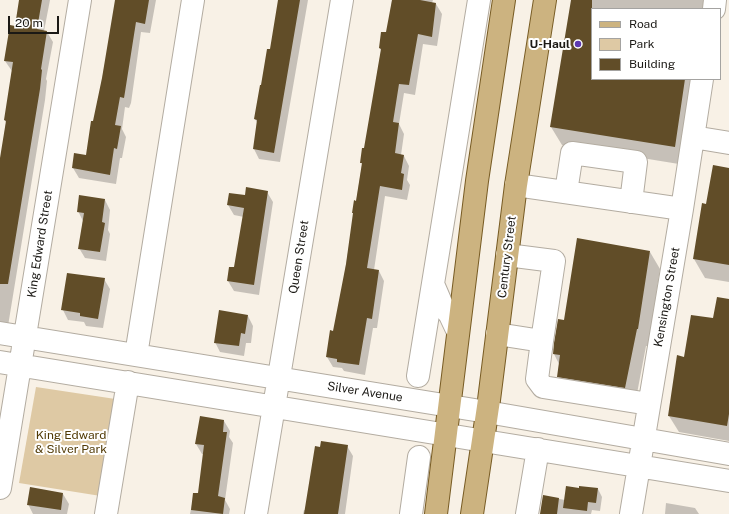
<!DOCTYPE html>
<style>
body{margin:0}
#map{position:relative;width:729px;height:514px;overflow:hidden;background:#f8f1e6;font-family:"Public Sans",sans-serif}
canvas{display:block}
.legend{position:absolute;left:591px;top:8px;width:130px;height:72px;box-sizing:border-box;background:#fff;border:1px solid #a4a3a1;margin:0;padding:5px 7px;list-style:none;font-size:12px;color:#1b1915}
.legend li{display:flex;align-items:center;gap:8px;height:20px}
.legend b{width:20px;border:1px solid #a4a3a1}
.scale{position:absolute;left:8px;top:16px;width:51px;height:18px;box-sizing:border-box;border:2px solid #1b1915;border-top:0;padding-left:5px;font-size:12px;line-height:14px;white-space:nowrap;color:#1b1915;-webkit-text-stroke:3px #fff;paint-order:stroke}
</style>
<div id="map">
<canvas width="729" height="514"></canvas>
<ul class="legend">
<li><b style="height:5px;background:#ccb380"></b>Road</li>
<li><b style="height:11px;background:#dec9a4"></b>Park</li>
<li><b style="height:11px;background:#614d28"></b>Building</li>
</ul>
<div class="scale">20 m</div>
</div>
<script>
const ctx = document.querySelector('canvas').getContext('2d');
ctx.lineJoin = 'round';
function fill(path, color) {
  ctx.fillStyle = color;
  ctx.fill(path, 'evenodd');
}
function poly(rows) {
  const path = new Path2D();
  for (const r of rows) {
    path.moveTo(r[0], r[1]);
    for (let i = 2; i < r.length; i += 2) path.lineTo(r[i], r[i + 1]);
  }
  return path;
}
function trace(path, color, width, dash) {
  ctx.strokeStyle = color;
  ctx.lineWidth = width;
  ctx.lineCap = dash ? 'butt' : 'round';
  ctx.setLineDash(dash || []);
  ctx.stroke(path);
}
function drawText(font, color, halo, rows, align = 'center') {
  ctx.font = font + ' "Public Sans",sans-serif';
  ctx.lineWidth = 4;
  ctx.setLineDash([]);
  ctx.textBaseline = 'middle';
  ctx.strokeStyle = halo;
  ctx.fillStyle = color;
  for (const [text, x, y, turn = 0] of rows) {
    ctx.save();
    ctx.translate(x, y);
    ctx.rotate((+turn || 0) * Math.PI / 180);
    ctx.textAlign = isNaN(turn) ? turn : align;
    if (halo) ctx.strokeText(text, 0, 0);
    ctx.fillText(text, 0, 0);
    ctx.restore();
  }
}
const green = poly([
 [36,387,122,400,107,497,19,483]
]);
const shadow = poly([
 [21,0,50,0,44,31,47,32,53,42,46,79,47,81,45,100,8,326,0,325,0,163,6,123,5,120,12,71,5,61,16,27],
 [117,0,156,0,150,33,141,32,131,103,129,108,125,107,122,129,126,137,122,158,120,158,116,184,79,178,73,168,75,154,87,156,94,122],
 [279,0,308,0,280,162,259,159,254,149,258,124,255,119,262,86,271,50],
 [392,0,433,0,432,3,436,4,442,14,437,46,423,44,415,95,404,93,399,124,404,134,401,155,404,156,409,166,407,180,410,185,407,200,385,196,374,270,379,271,384,281,377,328,373,328,365,375,344,371,342,368,333,367,327,357,334,332,341,296,362,165,361,162,365,149,381,51,380,48,387,34],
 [572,0,711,0,709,9,592,9,592,79,698,79,685,165,562,145,551,127],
 [729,169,729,282,705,278,694,259,707,205],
 [267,192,273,202,259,295,234,291,228,281,235,269,244,217,234,215,228,205,246,196],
 [105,200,110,210,108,230,110,234,106,261,85,258,79,248,83,221,78,211],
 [650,252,660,269,648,346,646,346,635,404,568,394,558,376,559,364,554,354],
 [104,279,110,289,103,328,86,326,84,322,68,320,63,310],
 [729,300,729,441,679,432,669,416,685,358],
 [248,316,253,326,251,343,246,343,244,356,220,352,215,342],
 [224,421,230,431,229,437,233,443,225,500,230,509,229,514,190,514,194,494,199,494,204,454,202,454,196,444],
 [347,446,353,456,345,514,303,514,304,510,305,510,321,448],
 [598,489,602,497,600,511,592,510,591,514,541,514,544,496,565,500],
 [63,494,69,504,67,514,33,514,28,504],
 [666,503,695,508,699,514,665,514]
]);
const building = poly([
 [19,0,42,0,37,29,47,31,41,69,42,70,40,89,8,284,0,284,0,158,6,121,4,120,13,62,4,61,10,25,15,26],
 [115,0,149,0,145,24,136,22,125,92,124,98,120,97,115,125,121,126,117,149,114,148,110,175,72,168,74,153,86,155,91,121,93,121,102,78],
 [278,0,300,0,274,153,253,149,257,120,254,119,260,85,261,85,267,49,270,49],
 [392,0,420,0,436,3,432,37,418,34,409,85,399,84,393,122,399,123,395,153,404,155,401,173,404,174,402,190,380,186,367,268,379,270,372,319,367,318,359,365,337,362,337,359,326,357,330,330,333,331,346,264,353,213,352,213,354,200,356,201,362,163,360,163,362,148,364,148,381,49,379,48,381,32,386,32],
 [571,0,592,0,592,79,685,79,675,147,550,127],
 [713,165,729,168,729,265,693,259,702,203,706,204],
 [246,187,268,191,254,285,227,281,229,267,234,267,244,208,227,205,229,193,245,195],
 [79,195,105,199,102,222,105,223,100,252,78,249,84,213,77,212],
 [577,238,650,251,638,329,637,329,625,388,557,377,560,355,553,354,554,343,558,319,564,320],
 [67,273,105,278,98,319,80,316,80,313,61,310],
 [717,297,729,299,729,414,727,426,668,416,677,355,684,357,691,315,713,318],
 [219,310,248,315,245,334,241,333,239,346,214,343],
 [200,416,224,420,223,432,227,432,218,496,225,498,223,514,191,510,193,493,198,493,204,445,195,444],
 [321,441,348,445,338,514,304,514,315,446,320,447],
 [566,486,579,488,579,486,598,488,596,503,588,502,587,511,563,508],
 [30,487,63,493,61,510,27,505],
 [543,495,559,498,557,514,540,514]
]);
const minor = poly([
 [714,9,715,0],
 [693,137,729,143],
 [516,185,682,209],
 [566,192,572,153,636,162,631,202],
 [433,284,442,305,450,315,458,332],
 [0,333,487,412,729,454],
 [497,334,542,341,554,261,507,255],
 [542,341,537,379,543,387,649,404],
 [136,355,193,0],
 [0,362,729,481],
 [418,376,479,0],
 [0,488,80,0],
 [106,514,128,382],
 [256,514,342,0],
 [411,514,419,457],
 [527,514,538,449],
 [631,514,682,209,702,79]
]);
const major = poly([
 [436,514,477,181,504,0],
 [472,514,489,400,516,185,545,0]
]);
const markers = [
 [578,44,4,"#5d39b1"]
];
const poiNames = [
 ["U-Haul",570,44]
];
const streetNames = [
 ["King Edward Street",40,244,-81],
 ["Queen Street",299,257,-81],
 ["Century Street",507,257,-83],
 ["Kensington Street",667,297,-80],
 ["Silver Avenue",365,392,9]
];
const parkNames = [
 ["King Edward",71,435],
 ["& Silver Park",71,449]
];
fill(green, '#dec9a4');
fill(shadow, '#0003');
fill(building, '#614d28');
trace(minor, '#b3aca1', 24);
trace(major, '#785c24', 24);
trace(minor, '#fff', 22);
trace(major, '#ccb380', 22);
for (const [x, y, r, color] of markers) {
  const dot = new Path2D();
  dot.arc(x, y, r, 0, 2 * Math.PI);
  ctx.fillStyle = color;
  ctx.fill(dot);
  trace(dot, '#fff', 1.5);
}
drawText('bold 12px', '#1b1915', '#fff', poiNames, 'right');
drawText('12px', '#1b1915', '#fff', streetNames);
drawText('12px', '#513a05', '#fff', parkNames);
</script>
